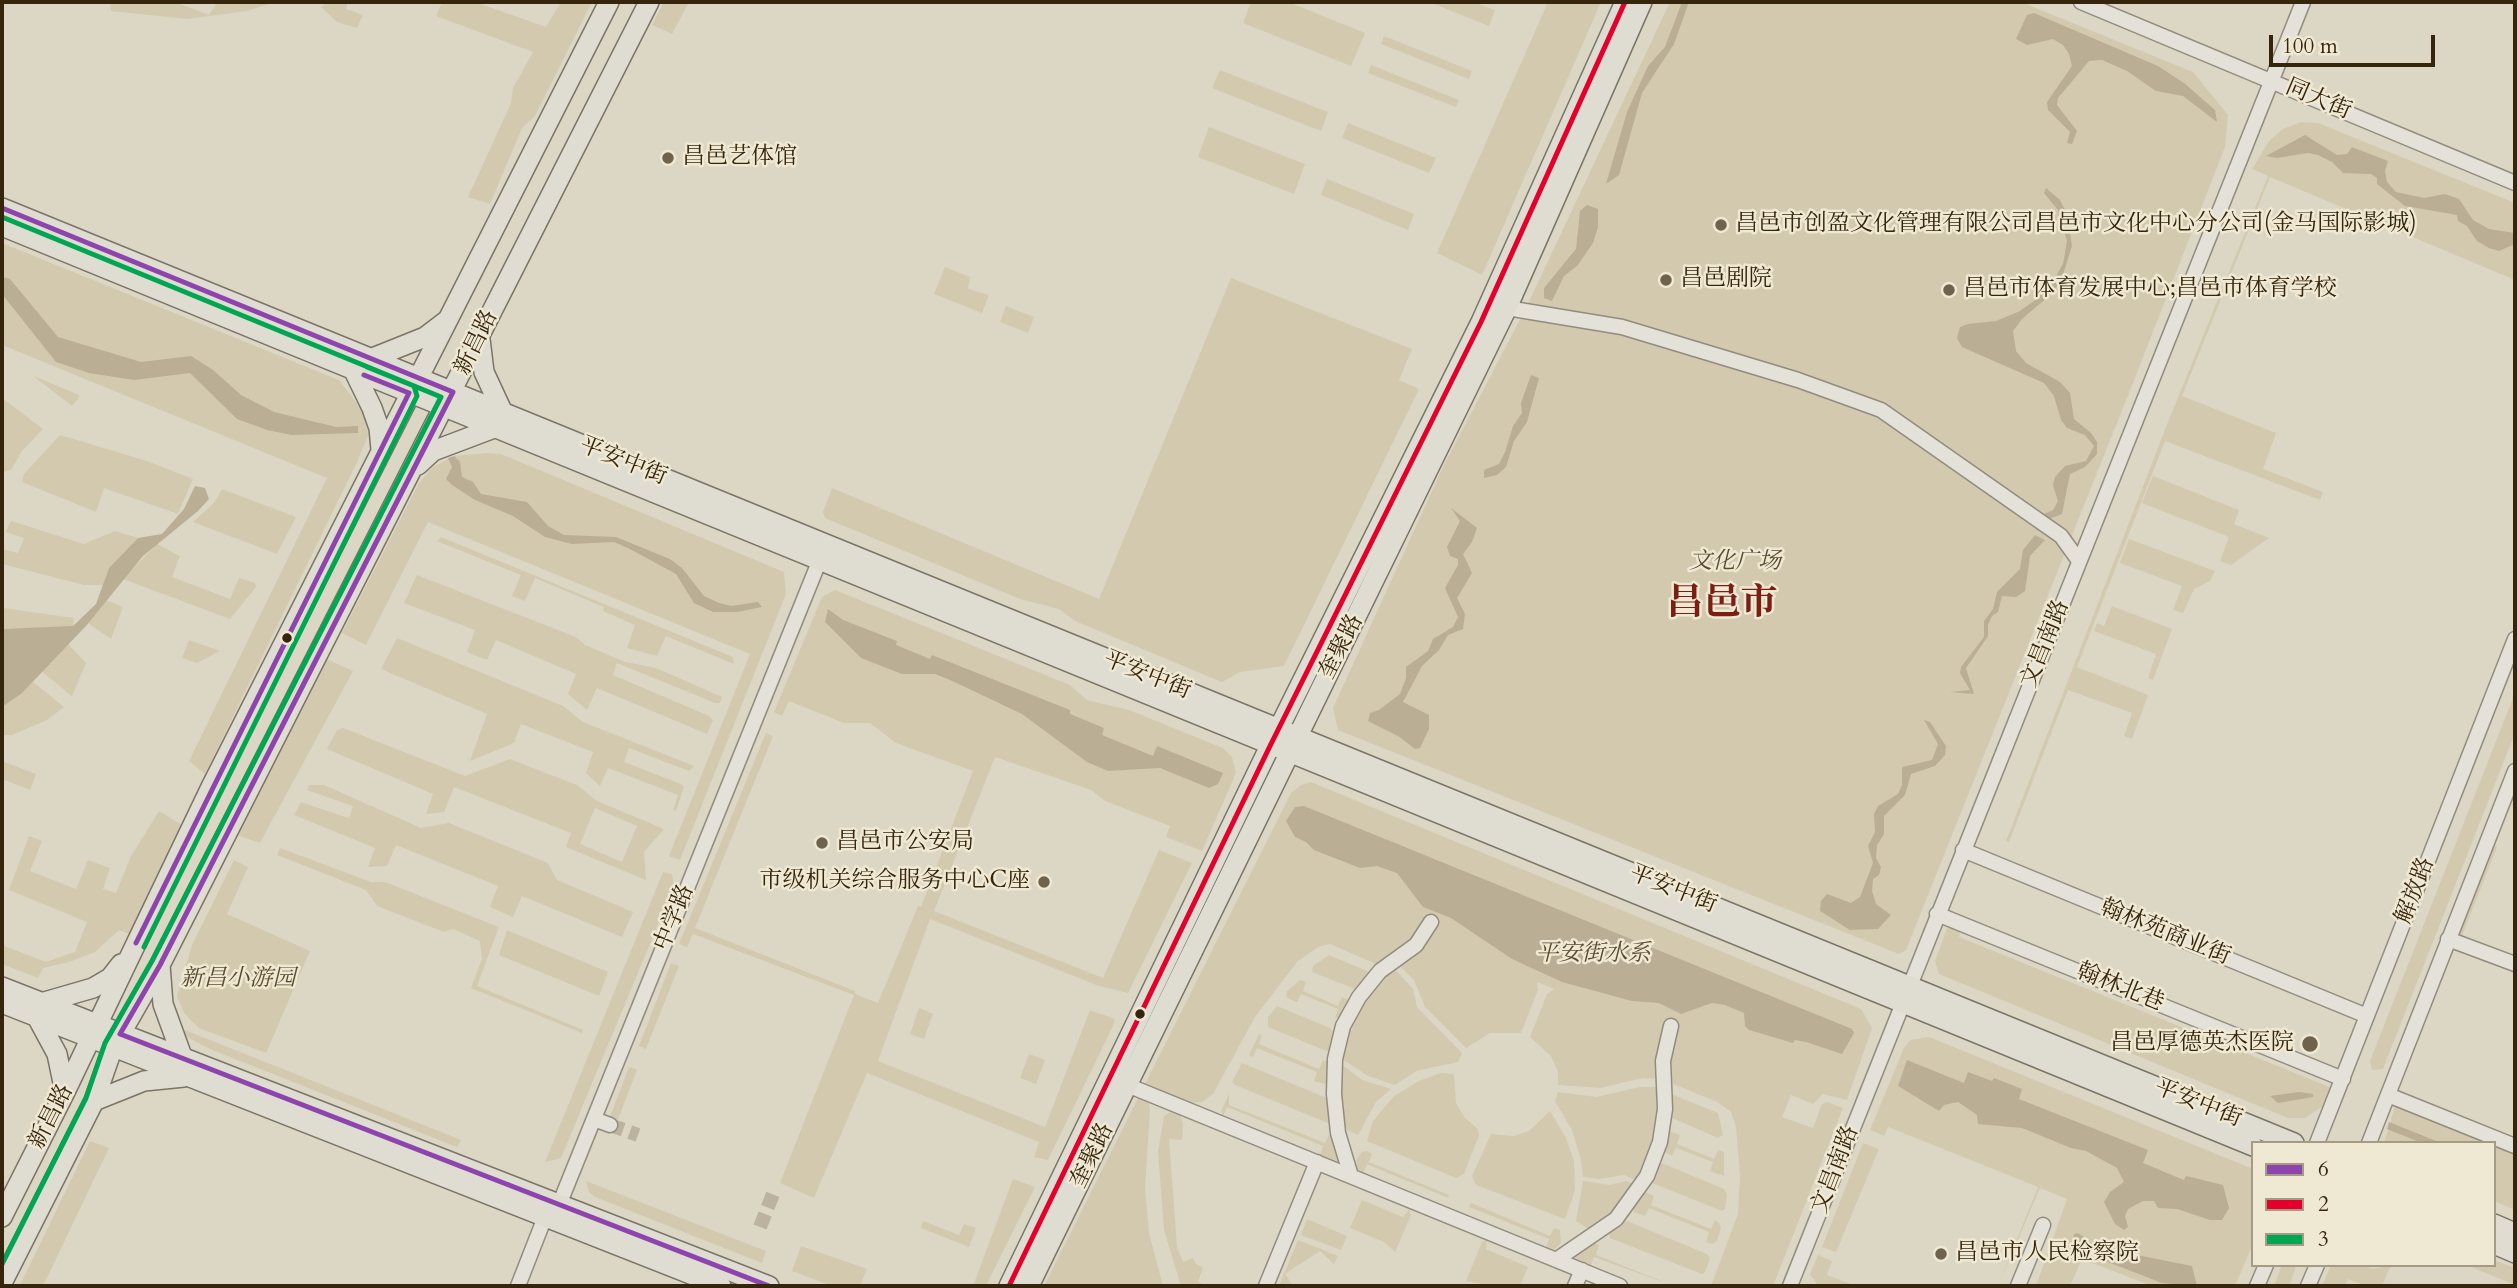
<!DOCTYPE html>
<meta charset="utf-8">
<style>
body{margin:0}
#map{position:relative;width:2517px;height:1288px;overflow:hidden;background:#dcd7c4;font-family:Cardo,serif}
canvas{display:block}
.frame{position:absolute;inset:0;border:4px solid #36250d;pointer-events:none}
.legend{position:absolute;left:2251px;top:1141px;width:245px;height:126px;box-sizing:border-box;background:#efe8d2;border:2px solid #a59a83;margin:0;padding:9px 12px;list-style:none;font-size:21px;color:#36250d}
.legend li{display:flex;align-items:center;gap:14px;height:35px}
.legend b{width:35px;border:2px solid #a59a83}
.scale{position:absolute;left:2269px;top:35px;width:166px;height:32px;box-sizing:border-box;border:4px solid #36250d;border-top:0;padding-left:9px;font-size:21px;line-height:24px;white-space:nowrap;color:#36250d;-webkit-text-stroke:5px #efe8d2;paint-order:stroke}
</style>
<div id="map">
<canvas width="2517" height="1288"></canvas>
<div class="frame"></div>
<ul class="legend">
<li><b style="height:9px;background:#8e44ad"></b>6</li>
<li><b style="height:9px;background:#e4002b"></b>2</li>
<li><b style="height:9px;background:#00a651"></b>3</li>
</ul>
<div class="scale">100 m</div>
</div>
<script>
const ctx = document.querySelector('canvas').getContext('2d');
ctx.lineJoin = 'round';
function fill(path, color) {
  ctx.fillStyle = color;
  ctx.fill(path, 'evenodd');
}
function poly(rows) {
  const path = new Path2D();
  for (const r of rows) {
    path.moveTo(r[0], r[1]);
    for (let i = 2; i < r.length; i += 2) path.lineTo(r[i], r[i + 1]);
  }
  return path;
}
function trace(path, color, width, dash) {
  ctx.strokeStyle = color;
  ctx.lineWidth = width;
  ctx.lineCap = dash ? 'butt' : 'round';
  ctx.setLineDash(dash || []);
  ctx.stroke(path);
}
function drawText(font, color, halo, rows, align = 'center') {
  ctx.font = font + ' Cardo,"Noto Serif SC",serif';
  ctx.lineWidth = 5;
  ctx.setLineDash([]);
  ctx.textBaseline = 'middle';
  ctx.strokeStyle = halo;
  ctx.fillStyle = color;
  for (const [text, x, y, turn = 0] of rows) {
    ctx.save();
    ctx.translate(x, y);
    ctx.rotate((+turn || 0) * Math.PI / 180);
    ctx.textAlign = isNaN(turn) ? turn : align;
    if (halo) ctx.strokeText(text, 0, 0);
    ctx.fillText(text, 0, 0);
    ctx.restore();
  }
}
const green = poly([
 [110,2,175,2,209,15,217,2,275,2,247,11,187,19,111,11],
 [329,2,348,2,346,9,363,15,357,28,337,22,321,7],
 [442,2,475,2,546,27,561,2,592,2,535,116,522,128,490,204,468,197,511,103,513,88,533,52,436,16],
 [664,2,689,2,672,34,652,25],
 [1251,2,1288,2,1365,33,1351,66,1243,23],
 [1429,2,1473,2,1495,10,1489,26],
 [1548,2,1601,2,1482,275,1437,253],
 [1670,2,2021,2,2193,72,2228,115,2225,147,2135,378,1906,950,1899,954,1338,730,1333,708,1443,467,1525,310],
 [1384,36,1472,71,1469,79,1381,44],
 [1371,65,1459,100,1456,107,1368,73],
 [1220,70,1328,112,1321,131,1212,88],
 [2301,122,2318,123,2515,203,2515,280,2270,177,2182,396,2276,433,2263,469,2323,492,2320,500,2165,441,2077,667,2148,695,2132,739,2124,736,2132,713,2068,690,2009,842,2006,841,2164,432,2268,176,2252,169,2269,141,2283,129],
 [1348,123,1436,158,1429,173,1342,138],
 [1209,127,1305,164,1294,194,1198,157],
 [1327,179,1414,214,1408,230,1321,195],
 [2,243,339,380,366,415,368,436,358,460,205,774,189,761,327,478,2,345],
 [945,267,970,277,968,289,989,295,982,313,934,294],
 [1231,278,1412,349,1399,380,1419,389,1284,666,1240,672,1222,682,1075,621,1059,609,1020,599,825,518,823,512,832,488,1099,599],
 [1006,306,1034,317,1028,333,1000,322],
 [32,375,79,395,78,399,72,406],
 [2,398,43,429,22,451,11,470,2,472],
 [60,435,147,461,193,479,178,514,104,488,96,512,22,482,24,474],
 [487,453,501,454,784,572,786,594,680,860,669,856,750,654,428,522,366,645,342,633,419,483,433,467,454,456],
 [2153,476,2239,510,2234,524,2269,538,2231,565,2220,561,2229,537,2142,503],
 [222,489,296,517,277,554,193,522,214,503],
 [11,521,84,544,115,531,138,538,109,568,103,585,84,585,2,564,2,549,18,553,24,538,6,532],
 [441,537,733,657,734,664,666,636,657,656,627,648,635,625,603,611,604,607,535,578,525,601,512,596,521,575,437,541],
 [2129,539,2215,571,2210,581,2194,589,2183,613,2173,610,2182,586,2120,563],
 [157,544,180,556,172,577,230,599,239,578,255,583,256,587,230,619,123,579],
 [417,575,576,637,585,645,625,662,656,668,722,697,720,703,715,703,617,663,613,675,709,716,713,720,707,734,597,688,587,710,568,694,576,674,496,640,487,660,467,652,475,630,404,603],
 [835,590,1070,685,1087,700,1129,710,1223,748,1232,757,1236,773,1202,851,1166,837,1170,826,1105,801,1091,790,995,757,934,911,1103,978,1159,850,1192,863,1128,993,1099,986,930,919,878,1061,1045,1127,1090,1010,1115,1019,1113,1026,1048,1160,1034,1157,1039,1142,867,1073,814,1198,780,1183,854,995,693,934,687,947,679,944,766,733,773,736,695,928,855,991,855,994,878,1003,918,906,921,907,973,771,896,743,870,723,844,723,789,701,782,716,774,712,822,597],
 [106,600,123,607,111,639,88,623],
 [2112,606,2172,629,2153,680,2148,678,2156,654,2094,631,2097,623,2104,626],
 [3,608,74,618,73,627,2,629],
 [397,638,563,706,583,722,694,766,689,771,629,748,624,762,681,784,684,787,676,811,673,810,678,795,608,768,600,786,586,773,593,752,521,724,514,743,470,761,487,714,381,669],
 [189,640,220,651,197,663,182,658],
 [68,644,86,663,72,696,41,671],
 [326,659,353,671,260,843,237,835],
 [32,681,64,707,47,720,12,735,2,735,2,707,21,694],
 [2515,693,2515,733,2383,1069,2372,1070,2370,1061],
 [343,728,465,776,510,759,577,785,597,801,664,829,644,852,646,880,566,847,571,833,454,787,444,812,426,814,433,794,327,749,337,730],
 [595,808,637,826,622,862,580,844],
 [2,761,36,774,30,790,2,779],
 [1311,782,1861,1009,1872,1028,1847,1100,1823,1094,1813,1104,1791,1095,1782,1117,1813,1128,1822,1104,1827,1102,1843,1108,1773,1286,1711,1286,1738,1214,1740,1176,1736,1127,1731,1112,1717,1102,1671,1083,1665,1030,1657,1050,1659,1079,1643,1078,1600,1088,1558,1085,1558,1072,1551,1056,1530,1037,1547,994,1554,989,1537,982,1538,990,1521,1033,1490,1033,1466,1048,1425,1007,1414,980,1399,965,1433,934,1421,925,1417,934,1385,962,1376,964,1330,944,1318,947,1298,961,1255,1017,1213,1094,1202,1102,1190,1103,1144,1086,1291,793,1301,785],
 [309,785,324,785,421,828,449,823,548,863,557,880,633,912,622,937,522,896,513,917,490,907,498,886,396,845,387,866,368,867,375,848,294,815,301,802,349,818,353,806,307,790],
 [159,811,185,827,132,935,119,930,95,952,69,962,43,968,38,978,2,964,2,945,46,962,75,952,87,922,9,890,29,836,42,841,30,871,76,889,88,860,110,868,103,889,116,893,131,856],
 [2491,845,2497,847,2462,936,2456,934],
 [280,848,371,882,385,882,499,927,477,986,583,1030,582,1033,471,988,482,959,480,941,453,929,444,932,377,906,366,890,277,855],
 [234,860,248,867,227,914,310,951,266,1053,199,1028,184,1013,177,996,192,945],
 [663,872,672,874,674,886,561,1158,545,1162],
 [1949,923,1961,927,1959,937,2332,1088,2326,1104,2305,1118,2288,1118,1939,974,1935,961],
 [507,930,608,972,599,996,499,955],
 [1329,955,1367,971,1370,974,1355,989,1312,972,1313,966],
 [671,963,679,966,646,1049,639,1046],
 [1393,967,1413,989,1417,1007,1462,1053,1458,1062,1416,1071,1395,1085,1368,1076,1342,1059,1347,1038,1361,1005],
 [1300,980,1306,982,1303,991,1338,1006,1342,997,1347,999,1349,1001,1342,1019,1335,1018,1338,1009,1301,994,1297,1002,1287,998,1286,992],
 [1277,1006,1330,1028,1335,1034,1329,1052,1268,1027,1268,1017],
 [919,1008,933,1014,924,1039,910,1034],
 [185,1030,461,1140,457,1147,210,1049,183,1035],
 [1259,1034,1262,1035,1259,1044,1319,1069,1323,1060,1329,1062,1328,1085,1314,1081,1317,1072,1257,1048,1253,1057,1249,1055],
 [1929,1037,2253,1169,2253,1244,2235,1286,2152,1286,2082,1259,2070,1286,2036,1286,2067,1199,2040,1188,1998,1286,2038,1187,1888,1127,1884,1136,1870,1130,1904,1048,1910,1040],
 [1029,1054,1045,1060,1036,1084,1020,1078],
 [1242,1063,1327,1098,1330,1121,1328,1123,1235,1085,1232,1082],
 [1341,1064,1362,1080,1391,1089,1376,1102,1358,1135,1343,1128],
 [629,1067,637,1070,617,1122,609,1119],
 [1441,1073,1454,1074,1456,1103,1465,1118,1478,1129,1479,1135,1464,1174,1456,1178,1367,1141,1373,1121,1394,1096,1419,1081],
 [1640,1087,1657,1087,1657,1103,1653,1136,1639,1181,1624,1175,1598,1179,1583,1177,1581,1160,1572,1130,1555,1101,1558,1092,1596,1097],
 [1229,1094,1229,1105,1325,1143,1329,1135,1333,1136,1341,1159,1334,1162,1320,1156,1323,1146,1227,1107,1223,1116,1221,1111],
 [1671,1094,1718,1113,1723,1135,1718,1138,1670,1117],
 [1138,1098,1149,1103,1150,1110,1145,1188,1149,1233,1163,1286,1044,1286],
 [2395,1106,2488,1143,2384,1143],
 [1550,1111,1566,1138,1574,1161,1575,1190,1565,1219,1476,1185,1472,1176,1491,1134,1513,1136,1529,1131],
 [1171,1112,1180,1115,1183,1123,1182,1140,1169,1139,1177,1247,1183,1262,1193,1258,1196,1264,1203,1267,1198,1282,1207,1286,1181,1286,1164,1230,1158,1151,1164,1116],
 [1669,1131,1680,1135,1677,1144,1714,1159,1718,1150,1724,1152,1724,1176,1710,1171,1713,1162,1676,1148,1672,1156,1664,1152],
 [90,1141,109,1148,43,1286,22,1286,21,1283],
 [1863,1143,1879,1149,1836,1252,1822,1247],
 [2494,1145,2515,1153,2515,1210,2494,1201],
 [1367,1151,1372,1154,1369,1162,1449,1195,1448,1198,1367,1164,1363,1173,1358,1171,1356,1160,1362,1152],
 [1662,1163,1724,1189,1727,1195,1725,1209,1722,1211,1652,1183,1657,1166],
 [1013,1179,1035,1187,986,1286,973,1286],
 [586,1181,766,1251,762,1263,595,1197,589,1192],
 [1583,1181,1610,1185,1626,1181,1635,1184,1617,1207,1590,1230,1576,1221],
 [1645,1192,1654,1196,1651,1205,1711,1229,1715,1220,1719,1223,1721,1228,1717,1241,1712,1244,1706,1242,1709,1232,1649,1208,1645,1216,1634,1212,1633,1206],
 [1362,1200,1403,1217,1409,1209,1411,1215,1395,1252,1384,1242,1350,1228],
 [1471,1203,1550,1236,1554,1228,1560,1230,1561,1243,1554,1250,1546,1248,1549,1239,1469,1207],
 [1307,1219,1347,1236,1341,1250,1301,1235],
 [1622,1219,1707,1254,1710,1258,1705,1272,1702,1274,1610,1238,1608,1231],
 [923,1221,959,1235,964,1224,976,1228,969,1247,921,1228],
 [1298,1240,1338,1256,1334,1264,1320,1251,1285,1274,1293,1286,1279,1286],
 [1487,1240,1486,1249,1528,1267,1520,1286,1492,1286,1466,1281,1482,1242],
 [1591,1242,1599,1245,1596,1255,1674,1286,1594,1257,1590,1267,1572,1258],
 [801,1246,867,1269,860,1286,832,1286,792,1271],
 [1818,1255,1832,1261,1827,1275,1856,1286,1817,1284,1810,1274],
 [2494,1260,2515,1268,2515,1285,2466,1265,2494,1265],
 [2282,1265,2296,1265,2295,1270,2289,1286,2274,1286],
 [2331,1265,2361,1265,2373,1269,2391,1265,2382,1286,2366,1286,2348,1279,2345,1286,2322,1286]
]);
const water = poly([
 [1682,2,1689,2,1674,44,1642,93,1619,175,1606,184,1627,112,1648,66,1665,47],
 [2034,13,2158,66,2184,83,2215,110,2217,122,2183,96,2156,91,2127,71,2102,60,2089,61,2058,98,2057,105,2077,131,2072,144,2067,143,2070,132,2048,110,2047,102,2072,66,2069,54,2063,45,2053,39,2027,45,2016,39,2027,15],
 [2305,135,2337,155,2347,154,2352,147,2388,161,2385,171,2387,182,2396,192,2424,198,2445,194,2459,199,2473,220,2489,229,2515,233,2515,244,2499,251,2489,248,2477,241,2467,226,2458,221,2457,215,2405,206,2377,184,2377,178,2371,174,2343,173,2332,162,2318,155,2308,153,2277,158,2266,156],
 [2046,188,2060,200,2067,214,2072,246,2061,281,2049,296,2022,319,2013,331,2016,351,2026,363,2060,382,2070,393,2074,419,2091,433,2097,442,2097,454,2085,467,2070,474,2062,514,2049,519,2044,514,2053,510,2058,501,2053,485,2055,477,2065,466,2086,461,2094,446,2085,435,2067,428,2061,420,2054,396,2044,383,1962,347,1957,338,1960,327,1968,324,1996,321,2018,312,2037,299,2053,281,2063,264,2067,241,2058,210,2044,193],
 [1587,205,1598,209,1598,227,1593,243,1577,266,1564,276,1552,301,1544,298,1544,288,1576,249,1580,211],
 [2,277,10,279,58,337,141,362,191,356,213,370,241,395,274,412,336,427,358,426,358,433,292,435,267,430,237,419,190,373,134,380,89,373,56,362,2,294],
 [1531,375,1539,378,1527,422,1514,441,1506,467,1497,475,1484,478,1484,470,1499,464,1505,452,1513,426,1522,413,1521,403],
 [454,456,460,462,462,477,473,482,481,494,527,502,548,526,564,535,616,537,670,559,682,568,704,596,719,603,731,606,758,602,762,607,737,612,713,612,694,603,676,574,628,548,614,542,572,544,545,537,513,516,475,500,452,485,446,479,452,467,448,458],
 [195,486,205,488,209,499,198,511,143,556,86,626,21,694,2,707,2,629,73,626,96,604,109,568,138,538,162,534,184,509],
 [1451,508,1477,528,1472,542,1463,554,1472,573,1457,598,1465,614,1463,629,1448,635,1439,650,1422,666,1403,702,1429,715,1429,729,1420,748,1415,749,1398,736,1368,721,1370,713,1379,710,1400,694,1406,678,1406,667,1428,651,1433,639,1453,627,1458,617,1445,588,1458,565,1458,559,1450,556,1447,547,1460,521],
 [2035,535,2045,540,2030,556,2025,591,2016,597,2002,596,1998,612,1992,616,1988,625,1988,636,1966,668,1974,694,1950,692,1970,690,1960,673,1961,667,1984,637,1984,621,1993,609,1997,592,2020,569,2023,550],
 [828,609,843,620,897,641,896,645,930,659,932,655,1070,710,1070,714,1104,728,1102,735,1153,756,1157,746,1223,773,1218,784,1209,788,1160,768,1108,771,1087,762,1022,714,948,679,935,674,902,674,861,658,825,622],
 [1924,720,1930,722,1946,746,1945,755,1935,766,1911,774,1905,795,1884,816,1884,834,1877,845,1876,858,1881,867,1879,875,1873,879,1872,891,1876,904,1891,915,1878,929,1850,930,1820,911,1821,901,1827,894,1851,903,1860,897,1873,863,1868,846,1875,832,1874,814,1878,806,1898,794,1902,785,1902,767,1932,760,1938,744],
 [1304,806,1852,1029,1854,1033,1842,1054,1806,1042,1795,1040,1793,1043,1749,1030,1745,1026,1744,1013,1725,1005,1712,1003,1681,1014,1659,1003,1632,1001,1562,982,1512,959,1451,918,1423,907,1397,873,1377,866,1360,868,1314,850,1306,842,1295,837,1286,821,1295,807],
 [1907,1060,1964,1083,1968,1072,1992,1081,1994,1078,2022,1089,2019,1099,2148,1150,2143,1163,2184,1180,2186,1176,2223,1185,2229,1208,2222,1220,2210,1220,2177,1209,2158,1208,2154,1201,2143,1201,2128,1209,2125,1216,2128,1227,2124,1230,2115,1224,2104,1202,2110,1192,2124,1182,2117,1168,2086,1151,2071,1148,2022,1128,1978,1124,1977,1115,1958,1102,1944,1105,1939,1111,1898,1086],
 [2299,1092,2313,1094,2313,1097,2278,1103,2270,1096],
 [2389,1122,2441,1143,2422,1143,2387,1129],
 [2078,1233,2097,1247,2192,1266,2197,1286,2162,1283,2100,1259,2096,1253,2081,1251,2072,1245,2074,1234]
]);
const minorTunnel = poly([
 [610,1125,638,1135],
 [760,1227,775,1189]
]);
const minor = poly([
 [2081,2,2515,183],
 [1507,308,1622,327,1798,380,1881,410,2061,536,2079,561],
 [1963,850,2367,1016],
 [1937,914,2343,1079],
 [2448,939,2515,964],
 [1127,1085,1620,1286],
 [2388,1095,2515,1146],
 [594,1119,610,1125],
 [2317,1143,2515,639],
 [2369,1143,2515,771],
 [1351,1176,1338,1133,1334,1094,1335,1059,1343,1026,1359,997,1380,971,1416,945,1431,922],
 [1556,1260,1616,1219,1647,1176,1660,1142,1665,1109,1663,1061,1671,1026],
 [518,1286,545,1217,559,1205,823,552],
 [1266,1286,1317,1162],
 [1575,1286,1582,1270],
 [1790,1286,2303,2],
 [2018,1286,2043,1225],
 [2257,1286,2266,1265],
 [2308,1286,2317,1265]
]);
const major = poly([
 [2,208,2294,1143],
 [2,226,2253,1146],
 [480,339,484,372,503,413],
 [370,359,425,337,446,321],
 [354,371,372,408,379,428,381,450],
 [418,465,433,451,494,428],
 [160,965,163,1004,183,1059],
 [2,987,769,1286],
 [2,1003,721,1286],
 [41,1003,93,988,110,978,121,964],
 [37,1017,57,1054,65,1092],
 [94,1101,144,1081,184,1077],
 [2,1217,65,1092,211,787,609,2],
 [2494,1224,2515,1233],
 [2494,1244,2515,1253],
 [2,1283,94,1101,113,1047,160,965,649,2],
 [1009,1286,1270,746,1481,322,1625,2],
 [1029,1286,1507,308,1642,2]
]);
const bus1 = poly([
 [2,208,453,392,160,965,120,1034,769,1286],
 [136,943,409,393,364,375]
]);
const bus2 = poly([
 [1009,1286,1270,746,1481,322,1625,2]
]);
const bus3 = poly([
 [2,217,441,397,152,961,105,1043,86,1098,2,1264],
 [144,947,417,396,414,386,367,367]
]);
const markers = [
 [668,158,7,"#70634d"],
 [1721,225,7,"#70634d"],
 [1666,280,7,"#70634d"],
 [1949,290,7,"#70634d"],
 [287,638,6,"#36250d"],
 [822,843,7,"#70634d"],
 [1044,882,7,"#70634d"],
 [1140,1014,6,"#36250d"],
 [2310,1044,9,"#70634d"],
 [1941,1254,7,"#70634d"]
];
const streetNames = [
 ["同大街",2318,100,23],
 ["新昌路",477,343,-64],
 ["平安中街",623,462,22],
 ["文昌南路",2046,644,-68],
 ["奎聚路",1342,647,-63],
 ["平安中街",1147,676,22],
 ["平安中街",1673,890,22],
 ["解放路",2416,891,-69],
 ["中学路",675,918,-68],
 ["翰林苑商业街",2165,933,22],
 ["翰林北巷",2120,988,22],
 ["平安中街",2198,1104,22],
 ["新昌路",52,1117,-63],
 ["奎聚路",1093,1156,-64],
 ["文昌南路",1836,1170,-69]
];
const poiNames = [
 ["昌邑艺体馆",682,158],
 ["昌邑市创盈文化管理有限公司昌邑市文化中心分公司(金马国际影城)",1735,225],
 ["昌邑剧院",1680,280],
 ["昌邑市体育发展中心;昌邑市体育学校",1963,290],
 ["昌邑市公安局",836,843],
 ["市级机关综合服务中心C座",1030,882,"right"],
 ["昌邑厚德英杰医院",2294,1044,"right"],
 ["昌邑市人民检察院",1955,1254]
];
const parkNames = [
 ["文化广场",1735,563],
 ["平安街水系",1593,955],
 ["新昌小游园",238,980]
];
const townNames = [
 ["昌邑市",1722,605]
];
fill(green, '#d2c9af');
fill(water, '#baaf94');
trace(minorTunnel, '#bbb39f', 14, [14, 7]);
trace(minor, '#918c7f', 17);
trace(major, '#7a7466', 22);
trace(minor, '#e4e1d8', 14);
trace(major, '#dfdcd2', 19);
trace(bus1, '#8e44ad', 5);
trace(bus2, '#e4002b', 5);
trace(bus3, '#00a651', 5);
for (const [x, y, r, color] of markers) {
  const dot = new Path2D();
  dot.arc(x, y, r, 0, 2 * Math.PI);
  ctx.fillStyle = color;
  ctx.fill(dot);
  trace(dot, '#efe8d2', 2.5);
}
drawText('23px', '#36250d', '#efe8d2', streetNames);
drawText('23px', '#36250d', '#efe8d2', poiNames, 'left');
drawText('italic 23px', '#5b4b31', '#efe8d2', parkNames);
drawText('bold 37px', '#7a1f14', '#efe8d2', townNames);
</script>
